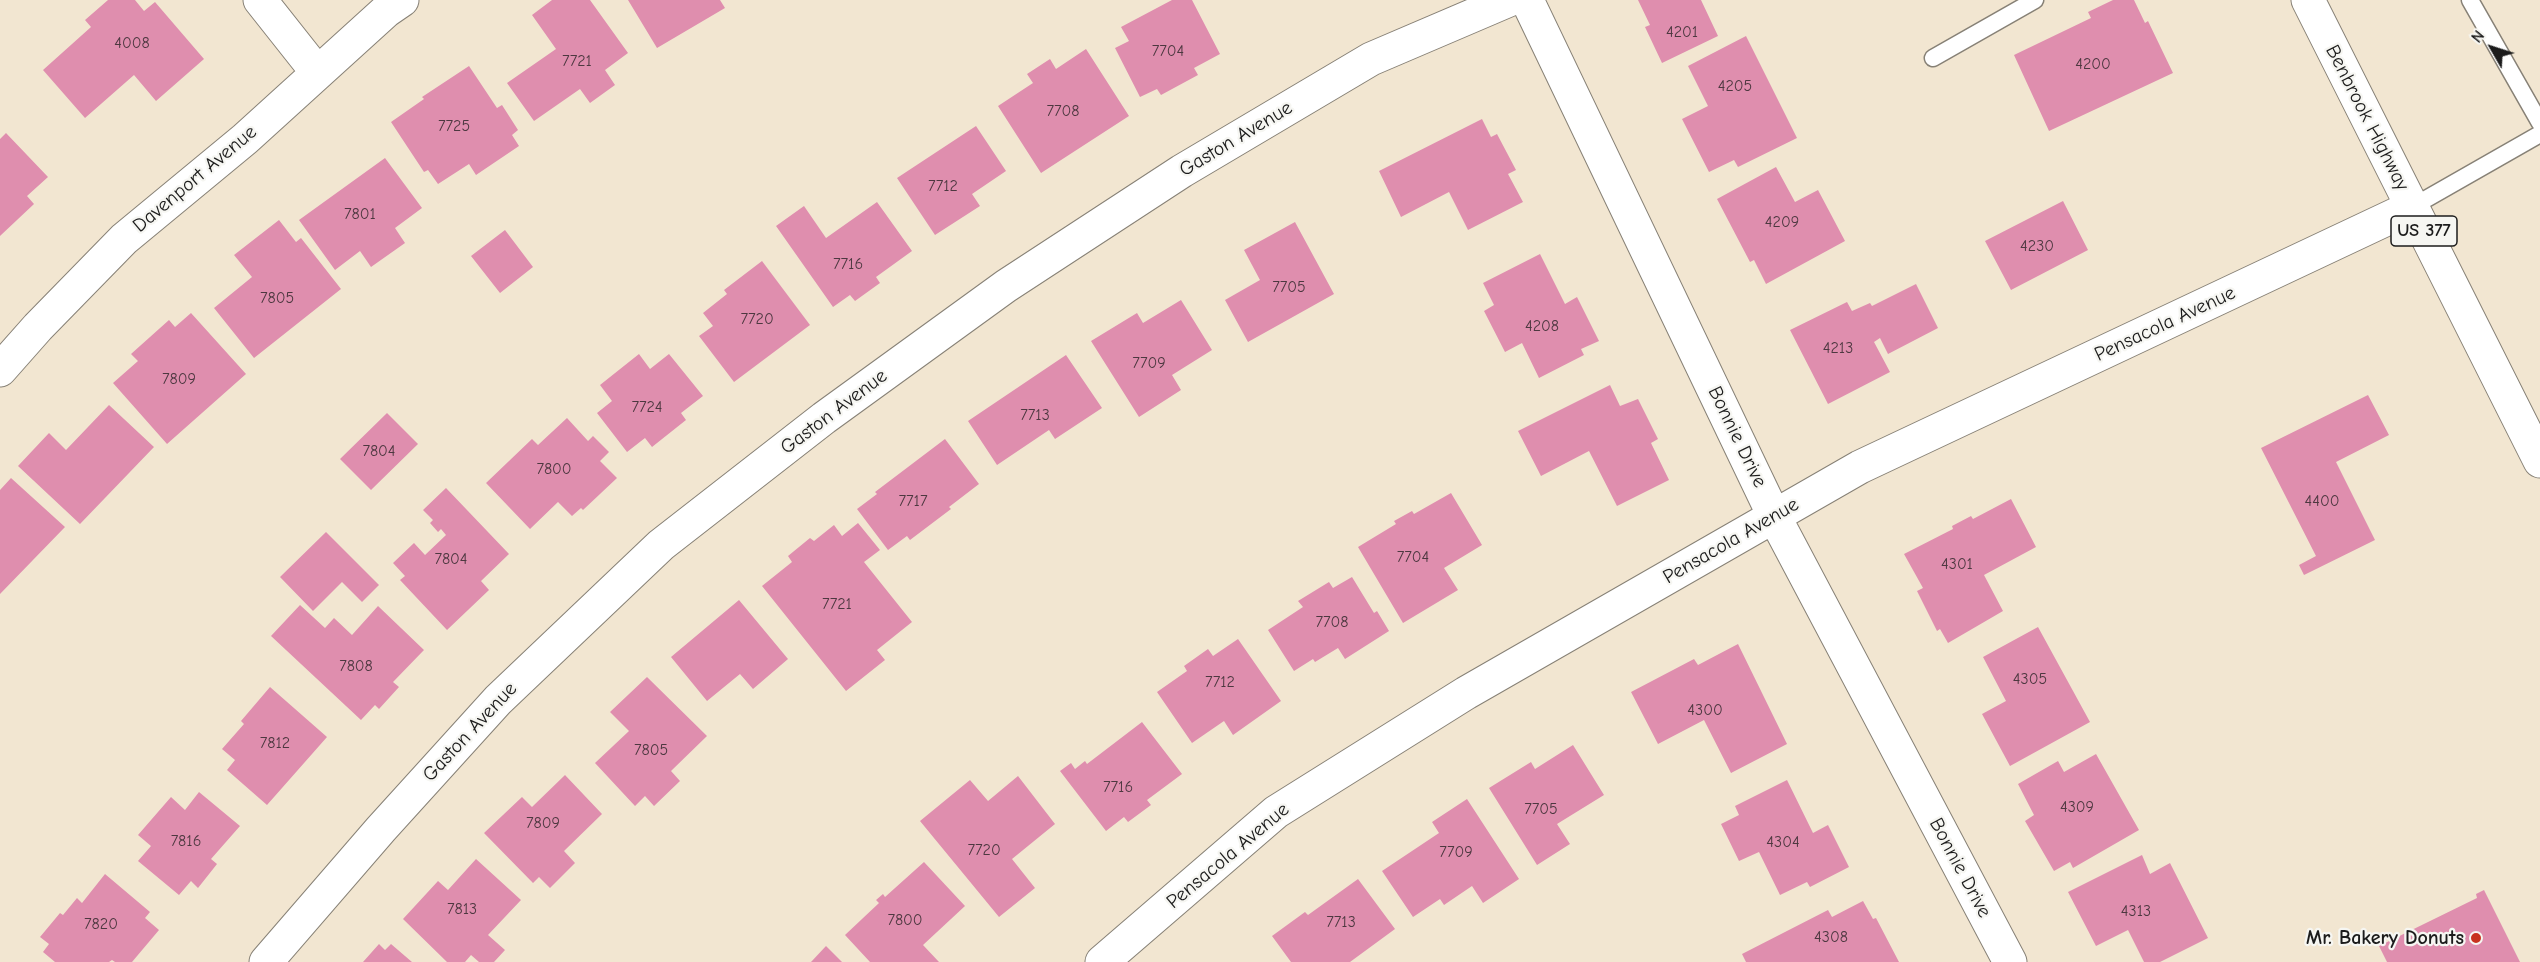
<!DOCTYPE html>
<style>
body{margin:0}
#map{position:relative;width:2540px;height:962px;overflow:hidden;background:#f2e6d1;font-family:"Comic Neue",sans-serif}
canvas{display:block}
.north{position:absolute;left:2462px;top:18px;width:60px;height:60px;-webkit-text-stroke:4px #f6f6f2;paint-order:stroke;rotate:309deg;font-size:16px;font-weight:700;line-height:24px;text-align:center;color:#1c1c1c}
.north::after{content:'';display:block;margin:auto;width:21px;height:27px;background:#1c1c1c;clip-path:polygon(50% 0,100% 100%,50% 72%,0 100%)}
</style>
<div id="map">
<canvas width="2540" height="962"></canvas>
<div class="north">N</div>
</div>
<script>
const ctx = document.querySelector('canvas').getContext('2d');
ctx.lineJoin = 'round';
function fill(path, color) {
  ctx.fillStyle = color;
  ctx.fill(path, 'evenodd');
}
function poly(rows) {
  const path = new Path2D();
  for (const r of rows) {
    path.moveTo(r[0], r[1]);
    for (let i = 2; i < r.length; i += 2) path.lineTo(r[i], r[i + 1]);
  }
  return path;
}
function trace(path, color, width, dash) {
  ctx.strokeStyle = color;
  ctx.lineWidth = width;
  ctx.lineCap = dash ? 'butt' : 'round';
  ctx.setLineDash(dash || []);
  ctx.stroke(path);
}
function drawText(font, color, halo, rows, align = 'center') {
  ctx.font = font + ' "Comic Neue",sans-serif';
  ctx.lineWidth = 4.5;
  ctx.setLineDash([]);
  ctx.textBaseline = 'middle';
  ctx.strokeStyle = halo;
  ctx.fillStyle = color;
  for (const [text, x, y, turn = 0] of rows) {
    ctx.save();
    ctx.translate(x, y);
    ctx.rotate((+turn || 0) * Math.PI / 180);
    ctx.textAlign = isNaN(turn) ? turn : align;
    if (halo) ctx.strokeText(text, 0, 0);
    ctx.fillText(text, 0, 0);
    ctx.restore();
  }
}
const building = poly([
 [108,0,135,0,144,11,155,2,204,59,156,101,134,75,85,118,43,70,91,27,85,20],
 [552,0,590,0,628,53,605,70,615,85,590,103,580,89,534,121,507,83,556,49,532,15],
 [628,0,720,0,725,8,657,48],
 [1172,0,1192,0,1220,54,1194,68,1198,75,1161,95,1157,89,1140,97,1115,48,1129,41,1121,27],
 [1638,0,1701,0,1718,36,1662,63,1645,27,1650,25],
 [2113,0,2134,0,2145,23,2148,21,2173,73,2049,131,2014,55,2091,18,2088,12],
 [1746,36,1797,138,1738,167,1734,160,1709,172,1682,119,1708,106,1688,66],
 [1086,49,1129,116,1041,173,998,106,1033,83,1027,74,1050,59,1056,69],
 [469,66,497,108,502,105,518,130,512,135,519,146,476,175,469,164,438,184,428,170,424,172,391,122,424,99,422,97],
 [1482,119,1491,137,1497,134,1516,170,1508,174,1523,202,1468,230,1449,192,1401,217,1379,171],
 [976,126,1006,171,972,194,980,206,935,235,897,178],
 [6,133,48,177,27,196,34,204,0,236,0,139],
 [385,158,422,208,395,228,405,243,371,267,360,251,335,270,299,220],
 [1776,167,1795,202,1818,190,1845,241,1766,284,1754,260,1750,262,1717,199],
 [2063,201,2088,250,2011,290,1985,241],
 [877,202,912,251,876,277,880,283,855,301,850,295,833,307,776,226,804,206,826,238],
 [279,220,296,242,301,238,341,289,254,358,214,308,252,277,234,255],
 [1295,222,1334,294,1248,342,1225,300,1260,280,1244,250],
 [505,230,533,267,500,293,471,256],
 [1540,254,1565,304,1577,297,1599,341,1581,349,1584,355,1539,378,1522,343,1505,352,1484,311,1494,305,1483,283],
 [762,261,810,325,734,382,699,336,713,326,703,313,727,294,724,290],
 [1916,284,1938,328,1888,354,1880,338,1874,342,1890,372,1828,404,1790,330,1847,302,1852,311,1870,303,1872,306],
 [1181,300,1212,350,1172,375,1181,390,1139,417,1091,341,1137,313,1143,323],
 [191,313,246,374,167,444,113,383,138,361,131,354,169,320,175,327],
 [639,354,650,369,669,354,703,396,681,413,686,420,652,447,645,438,627,452,597,413,612,401,600,385],
 [1066,355,1102,408,1055,439,1049,430,997,465,968,421],
 [1610,385,1620,406,1638,399,1658,439,1651,443,1669,480,1617,506,1589,451,1541,476,1518,431],
 [2368,395,2389,435,2336,462,2375,540,2304,575,2299,565,2316,556,2261,448],
 [109,405,154,447,80,524,18,466,49,433,66,450],
 [387,413,418,444,371,490,340,459],
 [567,418,588,441,593,436,609,452,600,461,617,478,583,510,581,508,572,516,558,502,530,529,486,483,532,439,538,445],
 [945,439,979,484,949,507,951,509,910,540,907,536,888,550,857,509,877,494,875,492],
 [11,478,65,527,0,594,0,490],
 [446,488,509,554,481,581,489,590,447,630,400,580,405,576,393,563,414,543,425,555,446,535,441,529,438,532,430,523,433,520,423,510],
 [1451,493,1482,545,1444,568,1458,590,1403,623,1358,547,1396,524,1394,521,1412,511,1414,514],
 [2011,499,2036,547,1984,575,2003,611,1948,643,1940,629,1937,631,1917,591,1923,588,1904,554,1953,529,1952,526,1971,516,1973,519],
 [858,523,880,550,864,562,912,622,877,650,885,660,846,691,762,586,792,562,788,556,810,538,814,541,834,525,842,536],
 [326,532,379,585,362,602,342,582,313,611,280,577],
 [1352,577,1374,613,1377,611,1389,631,1345,659,1338,648,1315,662,1313,659,1294,671,1268,630,1303,607,1298,601,1329,582,1333,588],
 [739,600,788,659,753,689,740,674,707,701,671,657],
 [300,605,325,628,334,618,352,635,378,606,424,650,393,682,399,687,379,709,375,705,361,720,271,636],
 [2038,627,2090,722,2010,766,1982,714,2006,701,1983,657],
 [1238,639,1281,701,1233,735,1224,721,1192,743,1157,692,1187,671,1184,666,1208,649,1213,656],
 [1738,644,1787,744,1731,773,1704,720,1658,744,1631,692,1694,659,1698,665],
 [647,677,707,736,671,771,680,781,654,806,645,796,635,806,595,763,629,731,610,712],
 [270,687,327,737,267,805,227,770,235,760,222,749,244,724,241,721],
 [1142,722,1182,774,1147,800,1151,805,1128,822,1124,817,1106,831,1060,771,1071,763,1075,769,1085,761,1087,764],
 [1573,745,1604,795,1557,824,1570,844,1537,865,1489,788,1531,762,1535,769],
 [2096,754,2139,830,2073,868,2070,862,2054,871,2025,821,2034,815,2018,784,2058,761,2064,772],
 [565,775,602,814,564,851,575,863,550,888,539,877,533,883,484,833,522,797,532,807],
 [1018,776,1055,824,1012,859,1035,888,999,917,920,821,970,780,988,801],
 [1787,780,1813,833,1828,825,1849,867,1810,887,1807,882,1780,895,1759,852,1739,861,1721,824,1739,815,1735,806],
 [199,792,240,826,211,859,217,864,198,888,191,881,179,895,138,861,151,846,138,835,171,797,185,810],
 [1467,799,1519,879,1483,903,1472,886,1444,905,1440,899,1413,917,1382,871,1439,833,1432,822],
 [2142,855,2150,874,2170,863,2208,938,2160,962,2144,962,2128,930,2096,946,2068,892],
 [476,859,521,900,488,935,505,950,494,962,479,962,471,955,465,962,447,962,403,919,438,881,448,890],
 [924,862,965,906,923,945,939,962,870,962,845,935,879,903,876,900,883,894,885,897],
 [105,874,150,912,145,918,159,930,132,962,115,962,112,960,109,962,55,962,43,952,49,944,40,937,60,913,63,915,77,898,82,903],
 [1358,879,1395,929,1350,962,1291,962,1272,936,1305,912,1308,915],
 [2484,890,2520,962,2387,962,2379,946,2477,898,2476,894],
 [1863,901,1873,919,1876,918,1899,962,1746,962,1742,954,1828,910,1832,917],
 [379,944,385,950,391,944,412,962,363,962],
 [826,946,842,962,811,962]
]);
const service = poly([
 [2470,0,2540,123],
 [1933,58,2035,0],
 [2412,207,2540,134]
]);
const minor = poly([
 [260,0,317,72],
 [1527,0,1774,516,2010,962],
 [0,370,38,327,124,239,245,139,386,11,402,0],
 [266,962,381,829,498,700,661,545,824,418,1006,286,1182,171,1371,59,1509,0],
 [1102,962,1276,812,1466,693,1860,467,2412,207]
]);
const primary = poly([
 [2308,0,2540,461]
]);
const markers = [
 [2476,938,6,"#c8321e"]
];
const numberNames = [
 ["4201",1682,32],
 ["4008",132,43],
 ["7704",1168,51],
 ["7721",577,61],
 ["4200",2093,64],
 ["4205",1735,86],
 ["7708",1063,111],
 ["7725",454,126],
 ["7712",943,186],
 ["7801",360,214],
 ["4209",1782,222],
 ["4230",2037,246],
 ["7716",848,264],
 ["7705",1289,287],
 ["7805",277,298],
 ["7720",757,319],
 ["4208",1542,326],
 ["4213",1838,348],
 ["7709",1149,363],
 ["7809",179,379],
 ["7724",647,407],
 ["7713",1035,415],
 ["7804",379,451],
 ["7800",554,469],
 ["7717",913,501],
 ["4400",2322,501],
 ["7704",1413,557],
 ["7804",451,559],
 ["4301",1957,564],
 ["7721",837,604],
 ["7708",1332,622],
 ["7808",356,666],
 ["4305",2030,679],
 ["7712",1220,682],
 ["4300",1705,710],
 ["7812",275,743],
 ["7805",651,750],
 ["7716",1118,787],
 ["4309",2077,807],
 ["7705",1541,809],
 ["7809",543,823],
 ["7816",186,841],
 ["4304",1783,842],
 ["7720",984,850],
 ["7709",1456,852],
 ["7813",462,909],
 ["4313",2136,911],
 ["7800",905,920],
 ["7713",1341,922],
 ["7820",101,924],
 ["4308",1831,937]
];
const shields = [
 [2424,231,66]
];
const shieldNames = [
 ["US 377",2424,231]
];
const streetNames = [
 ["Benbrook Highway",2367,118,63],
 ["Gaston Avenue",1236,139,-31],
 ["Davenport Avenue",195,179,-40],
 ["Pensacola Avenue",2165,324,-25],
 ["Gaston Avenue",834,412,-37],
 ["Bonnie Drive",1737,437,64],
 ["Pensacola Avenue",1731,541,-30],
 ["Gaston Avenue",470,732,-47],
 ["Pensacola Avenue",1228,856,-40],
 ["Bonnie Drive",1960,868,62]
];
const poiNames = [
 ["Mr. Bakery Donuts",2464,938]
];
fill(building, '#df8eae');
trace(service, '#878176', 19);
trace(minor, '#878176', 35);
trace(primary, '#878176', 35);
trace(service, '#fff', 16);
trace(minor, '#fff', 33);
trace(primary, '#fff', 33);
for (const [x, y, r, color] of markers) {
  const dot = new Path2D();
  dot.arc(x, y, r, 0, 2 * Math.PI);
  ctx.fillStyle = color;
  ctx.fill(dot);
  trace(dot, '#f6f6f2', 2);
}
drawText('16px', '#4d3840', null, numberNames);
for (const [x, y, w] of shields) {
  const box = new Path2D();
  box.roundRect(x - w / 2, y - 15, w, 30, 4.5);
  ctx.fillStyle = '#f6f6f2';
  ctx.fill(box);
  trace(box, '#1c1c1c', 1.5);
}
drawText('bold 18px', '#1c1c1c', null, shieldNames);
drawText('20px', '#1c1c1c', '#f6f6f2', streetNames);
drawText('bold 20px', '#1c1c1c', '#f6f6f2', poiNames, 'right');
</script>
